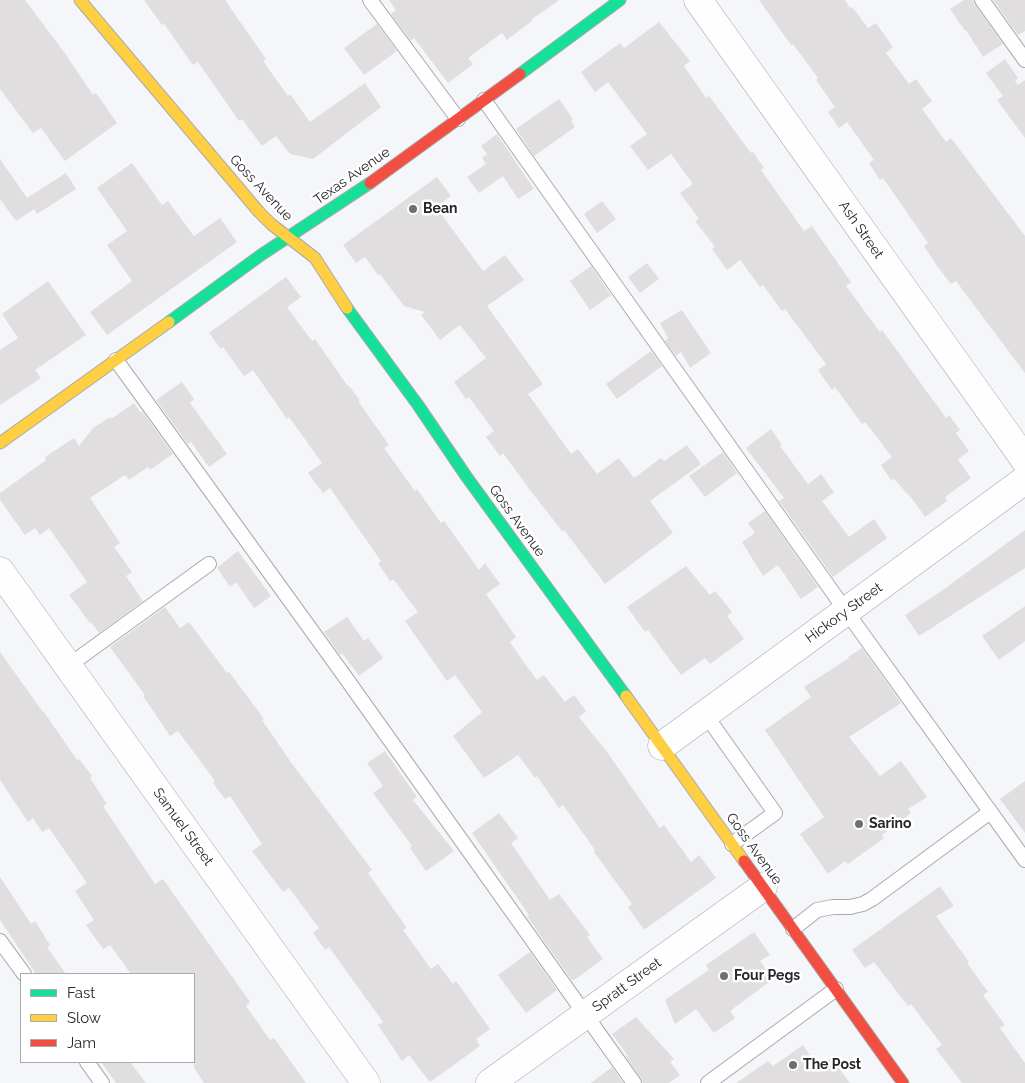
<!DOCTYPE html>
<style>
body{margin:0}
#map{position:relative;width:1025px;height:1083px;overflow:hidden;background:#f5f6fa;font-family:Raleway,sans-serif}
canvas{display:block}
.legend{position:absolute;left:20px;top:973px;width:175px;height:90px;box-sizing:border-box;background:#fff;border:1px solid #a8a9aa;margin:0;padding:6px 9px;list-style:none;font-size:15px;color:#26272b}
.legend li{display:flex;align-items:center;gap:10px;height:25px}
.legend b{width:25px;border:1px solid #a8a9aa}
</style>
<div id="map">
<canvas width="1025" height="1083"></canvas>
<ul class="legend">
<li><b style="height:6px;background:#16e098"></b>Fast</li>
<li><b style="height:6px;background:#ffcf43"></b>Slow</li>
<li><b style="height:6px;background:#f24e42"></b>Jam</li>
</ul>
</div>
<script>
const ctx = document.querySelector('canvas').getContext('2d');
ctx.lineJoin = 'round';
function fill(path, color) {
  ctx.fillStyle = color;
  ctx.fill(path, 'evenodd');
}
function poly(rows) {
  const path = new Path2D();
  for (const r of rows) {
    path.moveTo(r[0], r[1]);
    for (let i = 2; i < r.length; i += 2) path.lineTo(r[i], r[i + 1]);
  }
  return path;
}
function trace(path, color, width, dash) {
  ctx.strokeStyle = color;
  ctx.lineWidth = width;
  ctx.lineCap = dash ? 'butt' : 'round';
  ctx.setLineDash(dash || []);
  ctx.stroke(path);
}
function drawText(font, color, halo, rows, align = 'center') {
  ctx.font = font + ' Raleway,sans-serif';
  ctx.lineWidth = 5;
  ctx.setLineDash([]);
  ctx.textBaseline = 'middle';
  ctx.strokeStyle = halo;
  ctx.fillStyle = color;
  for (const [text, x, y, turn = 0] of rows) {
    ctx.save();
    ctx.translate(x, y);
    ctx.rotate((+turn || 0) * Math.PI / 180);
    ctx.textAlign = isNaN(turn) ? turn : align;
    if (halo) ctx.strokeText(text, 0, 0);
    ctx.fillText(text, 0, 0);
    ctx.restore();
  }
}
const building = poly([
 [0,0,25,0,64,52,93,95,96,93,117,123,65,161,41,128,33,133,0,89],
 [144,0,225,0,266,59,263,61,288,96,290,94,310,122,365,83,381,107,313,159,290,154,276,136,262,146,242,119,239,121,198,62,193,65,164,24,162,25],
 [389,0,559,0,531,20,532,21,507,40,502,33,468,58,473,64,448,83,414,38,411,41,391,14,396,10],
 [759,0,845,0,850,8,852,7,868,28,876,23,893,47,886,53,909,84,916,79,932,101,922,109,946,142,951,138,1025,236,1025,373,956,281,951,284,937,266,924,246,928,243,883,178,880,180,869,163,874,160,847,122,839,128,828,112,835,107,816,80,818,78,793,44,791,45],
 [964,0,973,0,975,5,1003,44,983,57,966,30,965,31,950,9],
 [993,0,1025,0,1025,31,1018,35],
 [659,22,690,61,684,66,706,98,709,96,751,153,753,152,764,168,761,170,804,231,812,226,851,282,846,286,880,332,882,330,946,418,949,415,960,430,956,433,969,451,958,460,971,478,945,497,947,501,925,517,913,500,894,479,891,480,881,465,892,457,865,422,862,424,835,387,832,390,818,370,826,364,785,309,782,311,763,285,760,287,740,260,727,270,712,249,715,247,695,221,699,219,680,193,693,184,671,154,648,170,630,146,647,134,608,82,595,92,581,72,620,43,624,48],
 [377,24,397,51,364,75,344,48],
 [1005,59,1018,78,1015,81,1018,85,1025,80,1025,138,997,100,1003,96,986,73],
 [559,99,573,119,571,121,575,127,534,156,516,129],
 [497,134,534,189,518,199,503,176,479,193,467,177,486,164,482,158,487,154,481,146],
 [0,159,27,198,66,173,76,189,37,214,34,209,16,221,0,199],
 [132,163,162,205,168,201,194,236,220,218,237,242,107,335,90,312,132,281,107,245,127,231,97,188],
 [437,177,451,196,436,207,483,271,505,255,524,280,487,306,543,384,528,394,571,454,578,449,597,474,619,458,634,478,661,458,664,461,687,445,701,464,650,501,673,533,605,584,564,530,562,531,530,490,503,453,500,456,486,437,494,431,469,397,466,399,454,382,486,358,460,325,440,340,421,315,425,312,404,306,380,274,378,275,365,257,356,263,343,245],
 [602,201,616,219,597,233,584,214],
 [647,263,659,279,640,293,628,277],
 [591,266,611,295,590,310,570,281],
 [286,277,301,297,287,307,312,341,315,339,347,385,348,385,360,400,358,401,389,445,384,448,415,491,417,489,441,523,444,521,479,570,485,563,500,584,486,594,516,637,510,642,523,661,537,680,544,675,565,702,574,695,586,711,579,717,607,752,660,828,664,825,691,862,699,855,716,878,644,930,628,907,632,904,594,852,595,850,563,805,559,808,537,776,535,778,518,755,484,778,453,736,482,712,455,675,447,681,405,621,418,612,394,580,390,581,378,563,381,561,330,488,323,493,308,473,322,463,289,417,287,419,253,370,244,376,223,347,221,349,209,333],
 [48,281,86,335,35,370,41,378,0,405,0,350,18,338,2,314],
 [682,310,711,353,690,368,681,352,676,356,665,341,668,338,660,323],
 [651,351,662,366,617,399,606,384],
 [182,382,194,399,190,403,227,454,209,467,191,442,188,444,156,400],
 [134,403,140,412,142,411,173,454,150,470,148,467,129,480,125,475,90,498,120,543,114,547,132,572,126,576,143,601,99,633,91,622,90,623,69,595,87,582,49,528,40,535,35,528,25,535,0,500,0,493,46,460,45,457,74,438,79,446,93,428,110,417,111,419],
 [771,429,782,445,780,446,808,484,821,474,834,492,822,501,849,537,874,519,887,538,833,577,779,501,784,498,746,448],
 [723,452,737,473,705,497,689,476],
 [765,511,818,587,801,599,778,565,763,576,742,542,755,533,748,523],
 [1025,530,1025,568,919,636,905,615,940,592],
 [238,551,271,596,254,608,236,582,230,587,217,568],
 [686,566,710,595,715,591,721,598,732,612,727,616,744,639,710,664,705,658,681,675,648,630,645,632,627,607],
 [1025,606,1025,641,999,660,982,636],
 [165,607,180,628,189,622,227,673,229,672,264,719,262,720,290,761,372,870,368,873,407,928,403,930,431,969,438,964,453,984,456,981,490,1029,476,1039,480,1046,430,1082,409,1055,402,1061,378,1025,383,1022,329,947,325,950,313,933,319,928,289,888,283,892,252,851,262,844,230,796,225,799,213,783,215,781,178,731,170,736,143,696,145,695,110,647],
 [347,617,364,641,368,638,383,658,359,676,342,653,340,655,324,632],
 [862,648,901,703,849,737,880,776,901,761,927,797,908,809,911,813,882,835,884,838,848,864,845,861,828,874,800,834,824,817,765,730,811,697,804,687,849,658,848,657],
 [0,652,43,712,44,712,77,760,79,759,92,776,90,778,107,804,103,806,155,884,163,879,250,1002,246,1006,270,1040,274,1038,306,1083,204,1083,194,1068,194,974,131,974,110,945,103,949,86,925,94,920,75,891,87,883,49,828,42,832,33,818,28,822,0,780],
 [385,751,417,797,413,800,454,851,426,871,410,848,412,846,373,793,383,786,367,763],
 [1025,781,1025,833,1000,799],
 [499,813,518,838,511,843,550,900,559,894,590,935,587,937,603,959,574,980,572,980,544,941,527,916,529,915,472,833],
 [0,877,31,924,35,921,50,945,47,947,66,974,36,974,0,920],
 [940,886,954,906,936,916,969,962,967,963,988,992,983,995,1005,1025,1000,1028,1025,1063,1025,1083,962,1083,936,1049,942,1045,911,1004,908,1006,874,962,865,968,852,950],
 [754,932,770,955,760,961,773,979,730,1011,735,1018,714,1033,696,1009,675,1024,665,1000,709,970,706,965],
 [530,952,557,990,526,1013,498,975],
 [636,1017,674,1059,670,1062,680,1075,669,1083,643,1083,641,1078,626,1057,628,1056,612,1034],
 [803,1045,818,1067,831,1058,850,1083,736,1083,768,1061,773,1066],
 [101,1062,130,1062,146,1083,116,1083],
 [612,1067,623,1083,591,1083]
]);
const lane = poly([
 [370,0,458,119],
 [982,0,1025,60],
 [484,100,846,611,1025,860],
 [116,360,343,674,634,1083],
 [68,666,209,564],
 [705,714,775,813,732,844],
 [793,929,817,910,833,907,850,907,863,904,872,899,990,812],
 [0,941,24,974],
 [87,1062,102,1083],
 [708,1083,836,989]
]);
const street = poly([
 [698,0,1025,460],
 [0,571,366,1083],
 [662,746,1025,480],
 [490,1083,763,887]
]);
const fast = poly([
 [520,74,620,0],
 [347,308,418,405,466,476,626,696],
 [169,322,261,255,370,183]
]);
const slow = poly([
 [80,0,259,212,271,224,315,258,347,308],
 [0,443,169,322],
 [626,696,744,861]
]);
const jam = poly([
 [370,183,520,74],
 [744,861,903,1083]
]);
const markers = [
 [413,209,5,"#6e6f73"],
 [859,824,5,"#6e6f73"],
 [724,976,5,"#6e6f73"],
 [793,1065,5,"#6e6f73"]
];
const streetNames = [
 ["Texas Avenue",352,176,-35],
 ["Goss Avenue",261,188,47],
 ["Ash Street",861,230,55],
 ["Goss Avenue",517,521,54],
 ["Hickory Street",844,613,-36],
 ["Samuel Street",183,827,54],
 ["Goss Avenue",754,849,54],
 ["Spratt Street",627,985,-36]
];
const poiNames = [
 ["Bean",423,209],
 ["Sarino",869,824],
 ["Four Pegs",734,976],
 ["The Post",803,1065]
];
fill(building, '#e0dede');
trace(lane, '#a9aaae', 16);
trace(street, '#a9aaae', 29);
trace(fast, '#a9aaae', 13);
trace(slow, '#a9aaae', 13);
trace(jam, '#a9aaae', 13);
trace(lane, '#fefefe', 14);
trace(street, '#fefefe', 28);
trace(fast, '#16e098', 11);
trace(slow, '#ffcf43', 11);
trace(jam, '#f24e42', 11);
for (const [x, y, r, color] of markers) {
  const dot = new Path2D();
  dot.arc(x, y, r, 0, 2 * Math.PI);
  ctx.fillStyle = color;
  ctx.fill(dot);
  trace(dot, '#fff', 2);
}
drawText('14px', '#26272b', '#fff', streetNames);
drawText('bold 14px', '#26272b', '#fff', poiNames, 'left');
</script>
